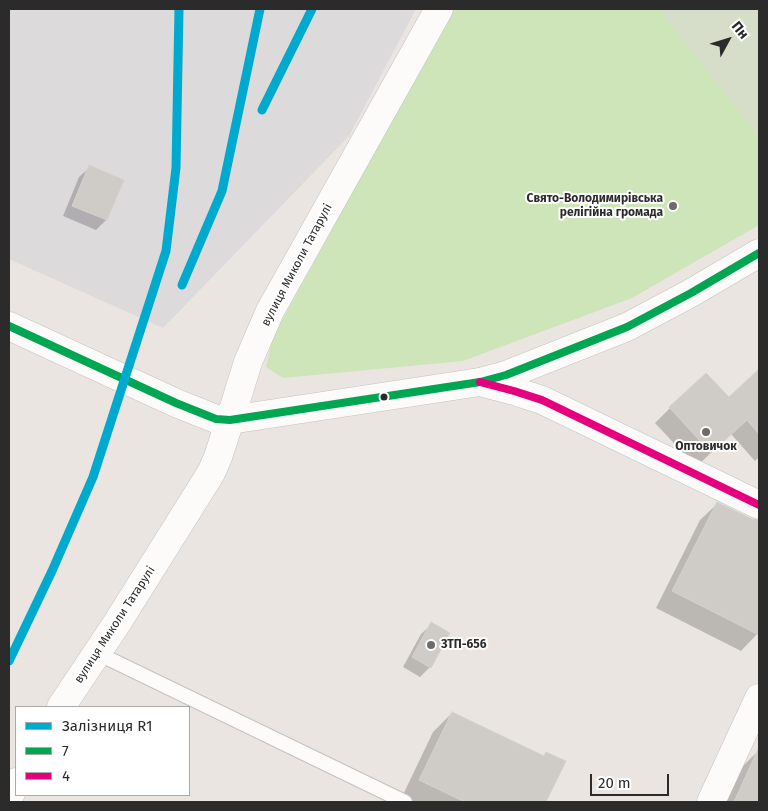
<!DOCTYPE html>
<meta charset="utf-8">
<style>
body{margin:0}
#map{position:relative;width:768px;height:811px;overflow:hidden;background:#eae5e0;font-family:"Fira Sans",sans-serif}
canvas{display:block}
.frame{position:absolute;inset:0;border:10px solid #2b2b2b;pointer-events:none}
.legend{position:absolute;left:15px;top:706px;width:175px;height:90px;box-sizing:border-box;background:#fff;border:1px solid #aaa;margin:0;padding:6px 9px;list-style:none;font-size:15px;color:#2b2b2b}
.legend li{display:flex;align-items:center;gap:10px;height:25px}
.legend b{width:25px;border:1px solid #aaa}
.north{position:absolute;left:703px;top:15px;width:50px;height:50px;-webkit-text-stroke:4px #fff;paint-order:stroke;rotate:51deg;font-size:14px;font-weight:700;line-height:20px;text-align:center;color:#2b2b2b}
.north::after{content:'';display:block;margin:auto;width:18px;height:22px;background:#2b2b2b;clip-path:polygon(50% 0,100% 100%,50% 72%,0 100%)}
.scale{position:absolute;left:590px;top:774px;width:79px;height:22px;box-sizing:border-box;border:2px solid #2b2b2b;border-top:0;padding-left:6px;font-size:15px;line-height:18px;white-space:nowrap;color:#2b2b2b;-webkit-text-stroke:4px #fff;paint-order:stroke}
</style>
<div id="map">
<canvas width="768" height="811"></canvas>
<div class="frame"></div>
<ul class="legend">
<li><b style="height:6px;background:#00a9ce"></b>Залізниця R1</li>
<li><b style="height:6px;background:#00a651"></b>7</li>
<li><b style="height:6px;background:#e5007d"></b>4</li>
</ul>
<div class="north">Пн</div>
<div class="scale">20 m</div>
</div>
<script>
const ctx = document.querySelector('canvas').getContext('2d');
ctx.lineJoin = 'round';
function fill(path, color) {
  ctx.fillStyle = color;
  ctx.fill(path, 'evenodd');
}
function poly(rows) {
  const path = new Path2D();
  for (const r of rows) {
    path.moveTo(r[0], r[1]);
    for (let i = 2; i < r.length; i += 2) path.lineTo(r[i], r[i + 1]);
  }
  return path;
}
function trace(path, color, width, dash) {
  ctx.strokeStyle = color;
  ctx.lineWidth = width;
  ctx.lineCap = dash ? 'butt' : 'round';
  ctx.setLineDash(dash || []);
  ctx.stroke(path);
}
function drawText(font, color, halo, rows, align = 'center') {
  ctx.font = font + ' "Fira Sans",sans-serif';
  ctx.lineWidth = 4;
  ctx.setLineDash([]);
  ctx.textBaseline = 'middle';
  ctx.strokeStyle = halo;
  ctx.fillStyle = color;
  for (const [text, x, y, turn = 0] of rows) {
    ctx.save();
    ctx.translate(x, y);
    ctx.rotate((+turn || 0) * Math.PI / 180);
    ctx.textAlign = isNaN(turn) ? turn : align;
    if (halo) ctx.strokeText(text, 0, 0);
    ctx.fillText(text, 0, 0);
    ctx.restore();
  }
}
const industrial = poly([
 [9,9,416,9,349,136,163,328,9,259]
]);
const green = poly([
 [453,9,659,9,759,136,759,225,632,298,463,361,283,378,266,367,273,337]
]);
const cemetery = poly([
 [659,9,759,9,759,136]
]);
const shadow = poly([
 [90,167,122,180,106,220,96,230,63,216,79,177],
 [759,370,759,457,755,461,731,434,696,467,655,423,670,408,729,399],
 [717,504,752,520,759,521,759,632,741,651,656,608,700,520],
 [432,624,430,667,420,677,403,667,421,634],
 [452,713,543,756,546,753,564,762,545,802,407,802,401,799,433,732],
 [759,750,759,802,721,802,734,775]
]);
const building = poly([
 [89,165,124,180,107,220,72,206,89,165],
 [759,369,759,434,747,420,711,453,669,407,706,373,729,397,759,369],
 [717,502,752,519,759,520,759,635,672,591,717,502],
 [431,622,450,633,431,668,412,657,431,622],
 [452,712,544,756,546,752,566,761,546,802,465,802,419,780,452,712],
 [759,747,759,802,734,802,759,747]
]);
const service = poly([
 [97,653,405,802]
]);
const minor = poly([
 [480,382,514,391,542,400,759,505],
 [230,420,248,362,270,311,439,9],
 [711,802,759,698]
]);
const tertiary = poly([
 [9,326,176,403,216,419,230,420,480,382,506,375,627,327,691,293,759,253],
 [61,707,117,623,211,473,218,457,230,420],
 [9,797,16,782]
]);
const bus1 = poly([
 [9,326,176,403,216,419,230,420,480,382,506,375,627,327,691,293,759,253]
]);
const bus2 = poly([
 [480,382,514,391,542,400,759,505]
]);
const rail1 = poly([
 [262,110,312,9],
 [182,285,222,191,260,9],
 [9,661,52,571,93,477,166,251,176,168,179,9]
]);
const markers = [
 [673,206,5,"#6e6c6a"],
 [384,397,4.5,"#2b2b2b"],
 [706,432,5,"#6e6c6a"],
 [431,645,5,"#6e6c6a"]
];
const poiNames = [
 ["Свято-Володимирівська",663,199],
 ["релігійна громада",663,213],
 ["Оптовичок",706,447,"center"],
 ["ЗТП-656",441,645,"left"]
];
const streetNames = [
 ["вулиця Миколи Татарулі",297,265,-62],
 ["вулиця Миколи Татарулі",115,625,-57]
];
fill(industrial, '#dddadc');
fill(green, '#cde5b9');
fill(cemetery, '#d6ddc8');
fill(shadow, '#0003');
fill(building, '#cfcbc7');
trace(building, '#d5d1cd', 1);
trace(service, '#c3c2c1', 16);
trace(minor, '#c3c2c1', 29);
trace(tertiary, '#c3c2c1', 29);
trace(service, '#fcfbfa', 14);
trace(minor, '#fcfbfa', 28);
trace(tertiary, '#fcfbfa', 28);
trace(bus1, '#00a651', 8);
trace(bus2, '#e5007d', 8);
trace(rail1, '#00a9ce', 9);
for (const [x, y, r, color] of markers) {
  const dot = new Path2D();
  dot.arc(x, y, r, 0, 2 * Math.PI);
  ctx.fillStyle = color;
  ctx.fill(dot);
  trace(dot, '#fff', 2);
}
drawText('bold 12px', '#2b2b2b', '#fff', poiNames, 'right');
drawText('12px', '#2b2b2b', '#fff', streetNames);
</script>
